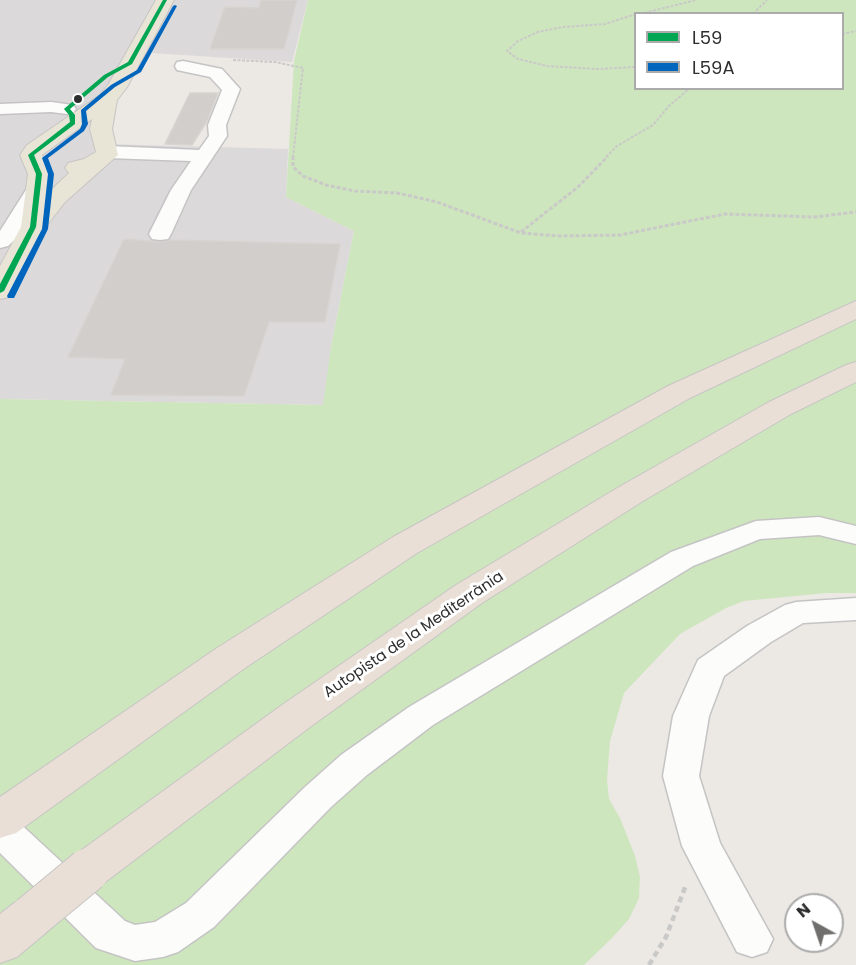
<!DOCTYPE html>
<meta charset="utf-8">
<style>
body{margin:0}
#map{position:relative;width:856px;height:965px;overflow:hidden;background:#ece8e4;font-family:Poppins,sans-serif}
canvas{display:block}
.legend{position:absolute;left:634px;top:12px;width:210px;height:78px;box-sizing:border-box;background:#fff;border:2px solid #ababab;margin:0;padding:8px 10px;list-style:none;font-size:18px;color:#2e2e2e}
.legend li{display:flex;align-items:center;gap:12px;height:30px}
.legend b{width:30px;border:2px solid #ababab}
.north{position:absolute;left:784px;top:893px;width:60px;height:60px;box-sizing:border-box;background:#fff;border:2px solid #ababab;border-radius:50%;rotate:320deg;font-size:16px;font-weight:700;line-height:24px;text-align:center;color:#2e2e2e}
.north::after{content:'';display:block;margin:auto;width:21px;height:27px;background:#706f6e;clip-path:polygon(50% 0,100% 100%,50% 72%,0 100%)}
</style>
<div id="map">
<canvas width="856" height="965"></canvas>
<ul class="legend">
<li><b style="height:8px;background:#00a651"></b>L59</li>
<li><b style="height:8px;background:#0065bd"></b>L59A</li>
</ul>
<div class="north">N</div>
</div>
<script>
const ctx = document.querySelector('canvas').getContext('2d');
ctx.lineJoin = 'round';
function fill(path, color) {
  ctx.fillStyle = color;
  ctx.fill(path, 'evenodd');
}
function poly(rows) {
  const path = new Path2D();
  for (const r of rows) {
    path.moveTo(r[0], r[1]);
    for (let i = 2; i < r.length; i += 2) path.lineTo(r[i], r[i + 1]);
  }
  return path;
}
function trace(path, color, width, dash) {
  ctx.strokeStyle = color;
  ctx.lineWidth = width;
  ctx.lineCap = dash ? 'butt' : 'round';
  ctx.setLineDash(dash || []);
  ctx.stroke(path);
}
function drawText(font, color, halo, rows, align = 'center') {
  ctx.font = font + ' Poppins,sans-serif';
  ctx.lineWidth = 6;
  ctx.setLineDash([]);
  ctx.textBaseline = 'middle';
  ctx.strokeStyle = halo;
  ctx.fillStyle = color;
  for (const [text, x, y, turn = 0] of rows) {
    ctx.save();
    ctx.translate(x, y);
    ctx.rotate((+turn || 0) * Math.PI / 180);
    ctx.textAlign = isNaN(turn) ? turn : align;
    if (halo) ctx.strokeText(text, 0, 0);
    ctx.fillText(text, 0, 0);
    ctx.restore();
  }
}
const industrial = poly([
 [0,0,308,0,292,62,136,52,118,85,104,144,288,149,286,197,354,231,331,347,324,405,0,399]
]);
const green = poly([
 [308,0,856,0,856,593,826,593,744,601,726,608,680,634,624,693,610,741,607,780,609,799,620,818,635,856,640,877,639,898,629,919,612,938,584,965,0,965,0,399,323,405,331,347,354,231,286,197,294,61],
 [636,14,842,14,842,88,636,88]
]);
const building = poly([
 [261,0,297,0,284,49,210,49,225,7,259,8,261,0],
 [190,93,218,93,207,121,192,145,165,144,190,93],
 [124,239,160,242,170,240,340,244,325,322,269,322,244,396,111,395,125,359,68,357,124,239]
]);
const pathFar2 = poly([
 [636,14,605,24,563,27,538,32,518,41,507,51,518,59,547,66,597,69,636,67],
 [640,14,696,0],
 [753,14,767,0],
 [842,34,856,31],
 [233,60,275,62,303,68,293,157],
 [606,157,617,146,653,125,669,106,690,88]
]);
const pathFar1 = poly([
 [293,156,293,167,303,176,326,185,355,191,397,193,437,202,521,233,560,236,620,235,725,214,815,217,856,212],
 [521,232,578,187,608,156]
]);
const path = poly([
 [649,965,666,937,686,885]
]);
const minor = poly([
 [183,61,222,69,240,89,226,125,227,136,191,190,171,234,168,239,160,240,152,239,149,234,171,190,191,161,108,158,101,156,98,152,101,148,108,146,199,150,209,136,208,125,222,90,210,77,177,70,175,66,177,62,183,61],
 [51,102,73,105,76,109,73,113,67,114,51,112,0,114,0,104,51,102],
 [38,180,45,182,48,186,37,202,24,231,8,246,0,248,0,231,31,182,38,180],
 [819,517,856,526,856,544,819,535,760,539,693,566,433,725,367,775,331,807,214,927,178,952,163,957,135,961,96,948,0,853,0,814,14,818,125,921,135,925,155,922,186,903,305,787,341,755,409,707,671,552,756,521,819,517],
 [856,598,856,620,803,623,771,642,724,676,709,716,699,776,720,843,773,939,767,952,752,957,737,952,682,846,663,776,673,716,698,660,747,626,785,605,796,602,856,598]
]);
const major = poly([
 [156,0,174,0,127,87,117,100,112,129,118,155,65,202,44,229,13,291,9,297,0,299,0,266,21,227,28,174,20,155,27,145,100,95,108,85,156,0],
 [92,119,90,129,96,152,84,159,68,163,65,168,69,173,49,192,50,174,42,155,92,119]
]);
const highway = poly([
 [856,301,856,319,690,398,417,553,245,668,16,833,0,838,0,797,217,648,393,537,668,386,856,301],
 [856,362,856,382,791,414,643,501,482,603,310,727,104,883,88,889,72,883,65,870,72,857,282,705,456,585,619,487,769,402,846,365,856,362],
 [31,897,48,903,55,917,48,931,17,957,0,963,0,914,14,903,31,897]
]);
const highwayBridge = poly([
 [31,917,88,870]
]);
const bus1 = poly([
 [163,0,167,0,132,64,108,77,70,109,75,115,75,124,34,155,42,174,36,227,4,291,0,293,0,284,30,227,36,174,28,155,70,122,69,115,64,109,65,108,104,75,128,62,163,0]
]);
const bus2 = poly([
 [175,5,177,6,141,72,115,87,86,111,88,124,84,131,48,158,54,174,48,229,15,296,14,298,8,298,7,296,42,229,48,174,42,158,80,129,82,124,81,110,111,85,137,70,173,6,175,5]
]);
const markers = [
 [78,99,5,"#2e2e2e"]
];
const streetNames = [
 ["Autopista de la Mediterrània",414,635,-34]
];
fill(industrial, '#dcd9db');
fill(green, '#cee6be');
fill(building, '#d1cecb');
trace(building, '#d7d4d0', 1.5);
trace(minor, '#c5c4c5', 3);
trace(major, '#c6c5c4', 2);
trace(highway, '#c6c5c4', 2);
trace(pathFar2, '#c9c9c8', 2, [3, 1.5]);
trace(pathFar1, '#c9c9c8', 3, [4, 2]);
trace(path, '#c9c9c8', 4.5, [6, 4]);
fill(minor, '#fcfcfb');
fill(major, '#e8e4d6');
fill(highway, '#eadfd6');
trace(highwayBridge, '#c6c5c4', 45, []);
trace(highwayBridge, '#eadfd6', 43);
fill(bus1, '#00a651');
fill(bus2, '#0065bd');
for (const [x, y, r, color] of markers) {
  const dot = new Path2D();
  dot.arc(x, y, r, 0, 2 * Math.PI);
  ctx.fillStyle = color;
  ctx.fill(dot);
  trace(dot, '#fff', 2);
}
drawText('15px', '#2e2e2e', '#fff', streetNames);
</script>
